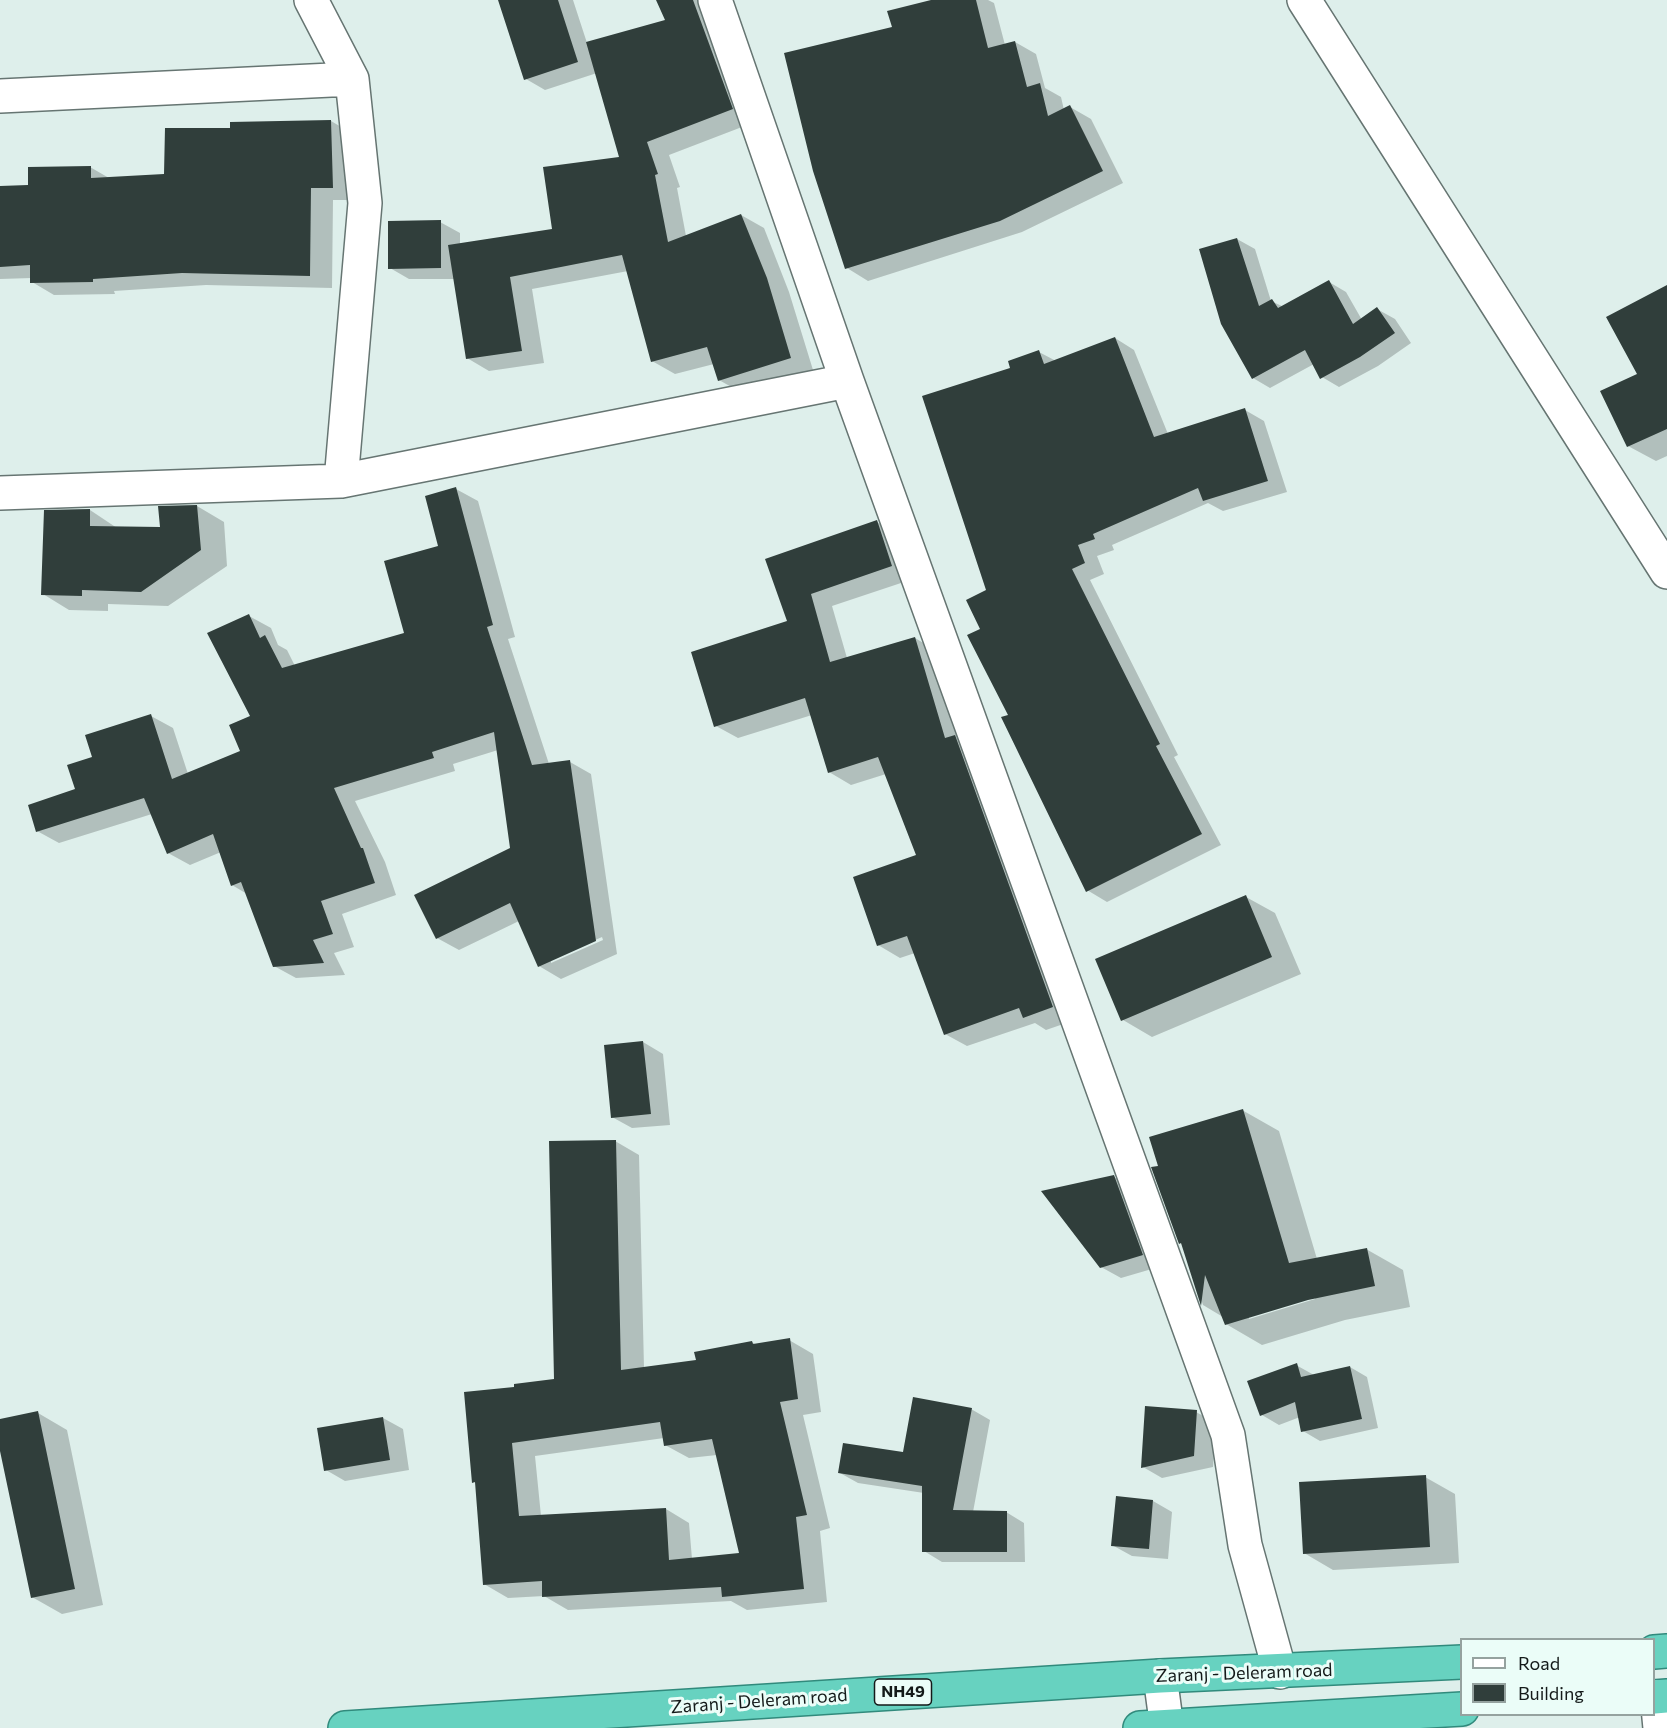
<!DOCTYPE html>
<style>
body{margin:0}
#map{position:relative;width:1667px;height:1728px;overflow:hidden;background:#deefeb;font-family:Commissioner,sans-serif}
canvas{display:block}
.legend{position:absolute;left:1460px;top:1638px;width:195px;height:78px;box-sizing:border-box;background:#ebfdf8;border:2px solid #95a29f;margin:0;padding:8px 10px;list-style:none;font-size:18px;color:#141a19}
.legend li{display:flex;align-items:center;gap:12px;height:30px}
.legend b{width:30px;border:2px solid #95a29f}
</style>
<div id="map">
<canvas width="1667" height="1728"></canvas>
<ul class="legend">
<li><b style="height:8px;background:#fff"></b>Road</li>
<li><b style="height:16px;background:#303e3b"></b>Building</li>
</ul>
</div>
<script>
const ctx = document.querySelector('canvas').getContext('2d');
ctx.lineJoin = 'round';
function fill(path, color) {
  ctx.fillStyle = color;
  ctx.fill(path, 'evenodd');
}
function poly(rows) {
  const path = new Path2D();
  for (const r of rows) {
    path.moveTo(r[0], r[1]);
    for (let i = 2; i < r.length; i += 2) path.lineTo(r[i], r[i + 1]);
  }
  return path;
}
function trace(path, color, width, dash) {
  ctx.strokeStyle = color;
  ctx.lineWidth = width;
  ctx.lineCap = dash ? 'butt' : 'round';
  ctx.setLineDash(dash || []);
  ctx.stroke(path);
}
function drawText(font, color, halo, rows, align = 'center') {
  ctx.font = font + ' Commissioner,sans-serif';
  ctx.lineWidth = 6;
  ctx.setLineDash([]);
  ctx.textBaseline = 'middle';
  ctx.strokeStyle = halo;
  ctx.fillStyle = color;
  for (const [text, x, y, turn = 0] of rows) {
    ctx.save();
    ctx.translate(x, y);
    ctx.rotate((+turn || 0) * Math.PI / 180);
    ctx.textAlign = isNaN(turn) ? turn : align;
    if (halo) ctx.strokeText(text, 0, 0);
    ctx.fillText(text, 0, 0);
    ctx.restore();
  }
}
const shadow = poly([
 [500,0,573,0,587,43,667,21,676,0,701,0,755,122,669,155,680,187,677,188,686,236,741,215,764,228,789,292,813,370,742,393,719,380,714,364,675,374,652,361,628,271,532,289,544,363,489,371,467,358,454,279,409,279,390,268,440,222,460,233,460,245,554,230,620,158,597,73,545,90,526,79],
 [937,0,988,0,994,3,1005,45,1015,42,1036,54,1045,88,1061,97,1064,110,1070,107,1091,119,1123,183,1022,232,868,281,847,268,893,28],
 [331,121,353,134,354,200,333,200,332,288,206,285,114,291,115,294,54,295,32,282,32,278,0,279,0,187,30,186,90,167,109,178,166,175,231,130],
 [1237,239,1255,249,1271,301,1284,307,1329,282,1346,292,1362,320,1377,309,1395,319,1411,343,1378,366,1339,387,1322,377,1314,364,1270,388,1253,378],
 [1667,287,1667,456,1656,461,1628,446,1639,374],
 [1115,338,1134,350,1168,434,1245,410,1264,421,1287,492,1223,511,1208,503,1112,545,1114,550,1097,556,1104,574,1090,580,1178,755,1174,757,1221,845,1107,902,1087,890,1010,716,982,629,1012,369,1039,352,1056,361],
 [456,489,478,501,515,637,508,639,549,764,570,762,591,774,617,954,561,979,539,966,519,921,459,950,437,938,512,849,498,750,453,764,455,771,355,801,385,862,396,895,342,914,354,947,334,953,345,975,296,978,274,966,247,894,232,885,221,852,190,865,168,853,152,814,59,843,37,831,77,790,94,758,151,716,173,728,188,774,243,752,252,717,249,616,271,628,278,645,287,650,295,666,406,634,440,547],
 [602,937,603,940,551,963,551,960],
 [197,506,224,522,227,566,168,606,108,604,108,611,69,610,43,594,45,512,90,510,117,528,161,529],
 [877,522,899,535,913,579,832,606,847,658,915,638,937,651,1075,1020,1046,1030,1035,1023,967,1046,945,1034,915,953,900,958,878,945,918,856,886,774,851,785,829,772,812,715,738,738,716,726,789,622,767,560],
 [1246,897,1275,913,1301,974,1152,1037,1123,1020,1097,960],
 [643,1042,663,1054,670,1125,632,1128,612,1117],
 [1242,1110,1279,1131,1317,1259,1366,1249,1403,1270,1410,1307,1345,1320,1262,1345,1226,1324,1223,1317,1203,1305,1183,1244,1180,1243,1160,1167],
 [1314,1296,1315,1299,1249,1319,1249,1316],
 [615,1141,639,1155,644,1368,697,1361,752,1342,756,1345,789,1340,813,1354,821,1412,803,1415,830,1528,820,1531,827,1602,747,1610,731,1601,568,1610,544,1596,508,1598,484,1584,476,1483,474,1482,516,1388,556,1380],
 [664,1438,665,1445,689,1458,717,1455,741,1554,692,1559,689,1523,666,1509,541,1516,535,1456],
 [1114,1177,1133,1188,1162,1266,1121,1278,1101,1267],
 [1296,1365,1314,1375,1350,1367,1367,1377,1378,1428,1320,1441,1303,1431,1300,1417,1279,1425,1262,1415],
 [971,1409,990,1420,973,1512,1006,1512,1024,1523,1025,1562,942,1562,924,1551,924,1493,858,1483,840,1473,904,1454],
 [1196,1412,1216,1423,1213,1467,1162,1478,1143,1467],
 [38,1413,67,1430,103,1605,62,1614,32,1597,0,1444,0,1421],
 [383,1418,403,1429,409,1470,345,1481,326,1470],
 [1425,1477,1455,1494,1459,1563,1333,1570,1304,1553],
 [1117,1497,1153,1501,1172,1512,1168,1559,1132,1556,1112,1545]
]);
const building = poly([
 [498,0,558,0,578,62,524,80],
 [656,0,693,0,733,109,647,142,658,174,655,175,668,242,741,214,767,278,791,358,718,381,707,347,651,362,622,255,510,277,522,351,466,359,448,245,552,229,543,167,619,157,586,42,665,20],
 [931,0,976,0,988,48,1015,41,1027,87,1040,83,1048,116,1070,105,1103,171,1000,221,845,269,813,171,784,53,892,27,887,11],
 [331,120,333,188,311,188,310,276,182,273,93,279,93,282,30,283,30,265,0,267,0,186,28,185,28,167,91,166,91,178,164,174,165,128,230,128,230,122],
 [441,220,441,268,388,269,388,221],
 [1237,238,1259,306,1272,299,1278,308,1329,280,1353,324,1377,307,1395,333,1360,357,1320,379,1305,350,1252,379,1221,324,1199,249],
 [1667,285,1667,429,1627,447,1600,391,1637,374,1606,317],
 [1115,337,1154,437,1245,408,1268,481,1203,501,1198,488,1093,534,1095,539,1078,545,1085,563,1072,569,1160,744,1156,746,1202,834,1086,892,1001,717,1008,715,967,635,980,629,966,600,986,590,922,396,1010,368,1008,361,1039,350,1044,364],
 [456,487,493,625,487,627,532,765,570,760,596,941,538,967,510,903,436,939,414,895,510,848,494,732,432,752,434,758,334,788,361,848,363,848,375,883,321,901,333,934,313,940,324,963,273,967,241,882,231,886,213,834,167,854,144,798,36,832,28,805,75,789,67,765,92,757,85,735,151,714,172,779,240,751,229,725,250,716,207,633,249,614,260,638,265,635,282,668,404,633,384,561,438,546,425,496],
 [197,505,201,550,141,592,82,590,82,596,41,595,44,510,90,509,90,526,160,527,158,506],
 [877,520,892,566,811,594,830,662,915,637,945,738,955,735,1053,1007,1023,1018,1019,1008,944,1035,907,936,877,946,853,877,916,855,878,757,828,773,805,698,714,727,691,652,787,621,765,559],
 [1246,895,1272,957,1121,1021,1095,959],
 [643,1041,651,1114,611,1118,604,1045],
 [1243,1109,1289,1263,1367,1248,1375,1286,1308,1300,1225,1325,1205,1275,1201,1306,1181,1243,1179,1244,1151,1167,1158,1166,1149,1137],
 [616,1140,621,1370,696,1360,694,1352,752,1341,753,1344,790,1338,798,1399,780,1402,807,1515,796,1517,804,1589,722,1597,721,1587,542,1597,542,1581,483,1585,475,1482,472,1483,464,1392,514,1387,514,1384,554,1379,549,1141],
 [660,1422,664,1446,712,1439,739,1553,669,1560,666,1508,519,1516,512,1443],
 [1114,1175,1143,1255,1100,1268,1041,1191],
 [1297,1363,1301,1377,1350,1366,1362,1419,1301,1432,1295,1402,1260,1416,1247,1381],
 [913,1397,972,1408,953,1510,1007,1511,1007,1552,922,1552,922,1486,838,1473,843,1443,903,1452],
 [1145,1406,1197,1410,1194,1456,1141,1468],
 [38,1411,75,1589,31,1598,0,1451,0,1419],
 [383,1417,390,1460,324,1471,317,1428],
 [1426,1475,1430,1547,1303,1554,1299,1482],
 [1116,1496,1153,1500,1149,1549,1111,1546]
]);
const minor = poly([
 [311,0,352,79,365,203,341,481],
 [715,0,847,381,1228,1435,1245,1545,1280,1672],
 [1304,0,1667,572],
 [0,96,352,79],
 [0,493,341,481,847,381],
 [1160,1676,1167,1728],
 [1657,1697,1660,1728]
]);
const trunk = poly([
 [1654,1652,1667,1651],
 [1654,1697,1667,1696],
 [345,1728,1160,1676,1462,1662],
 [1140,1728,1462,1709]
]);
const shields = [
 [903,1692,57]
];
const shieldNames = [
 ["NH49",903,1692]
];
const streetNames = [
 ["Zaranj - Deleram road",1244,1673,-2],
 ["Zaranj - Deleram road",759,1701,-4]
];
fill(shadow, '#0003');
fill(building, '#303e3b');
trace(minor, '#667572', 36);
trace(trunk, '#318a7c', 36);
trace(minor, '#fff', 33);
trace(trunk, '#67d2c0', 33);
for (const [x, y, w] of shields) {
  const box = new Path2D();
  box.roundRect(x - w / 2, y - 13, w, 26, 4.5);
  ctx.fillStyle = '#ebfdf8';
  ctx.fill(box);
  trace(box, '#141a19', 1.5);
}
drawText('bold 16px', '#141a19', null, shieldNames);
drawText('18px', '#141a19', '#ebfdf8', streetNames);
</script>
